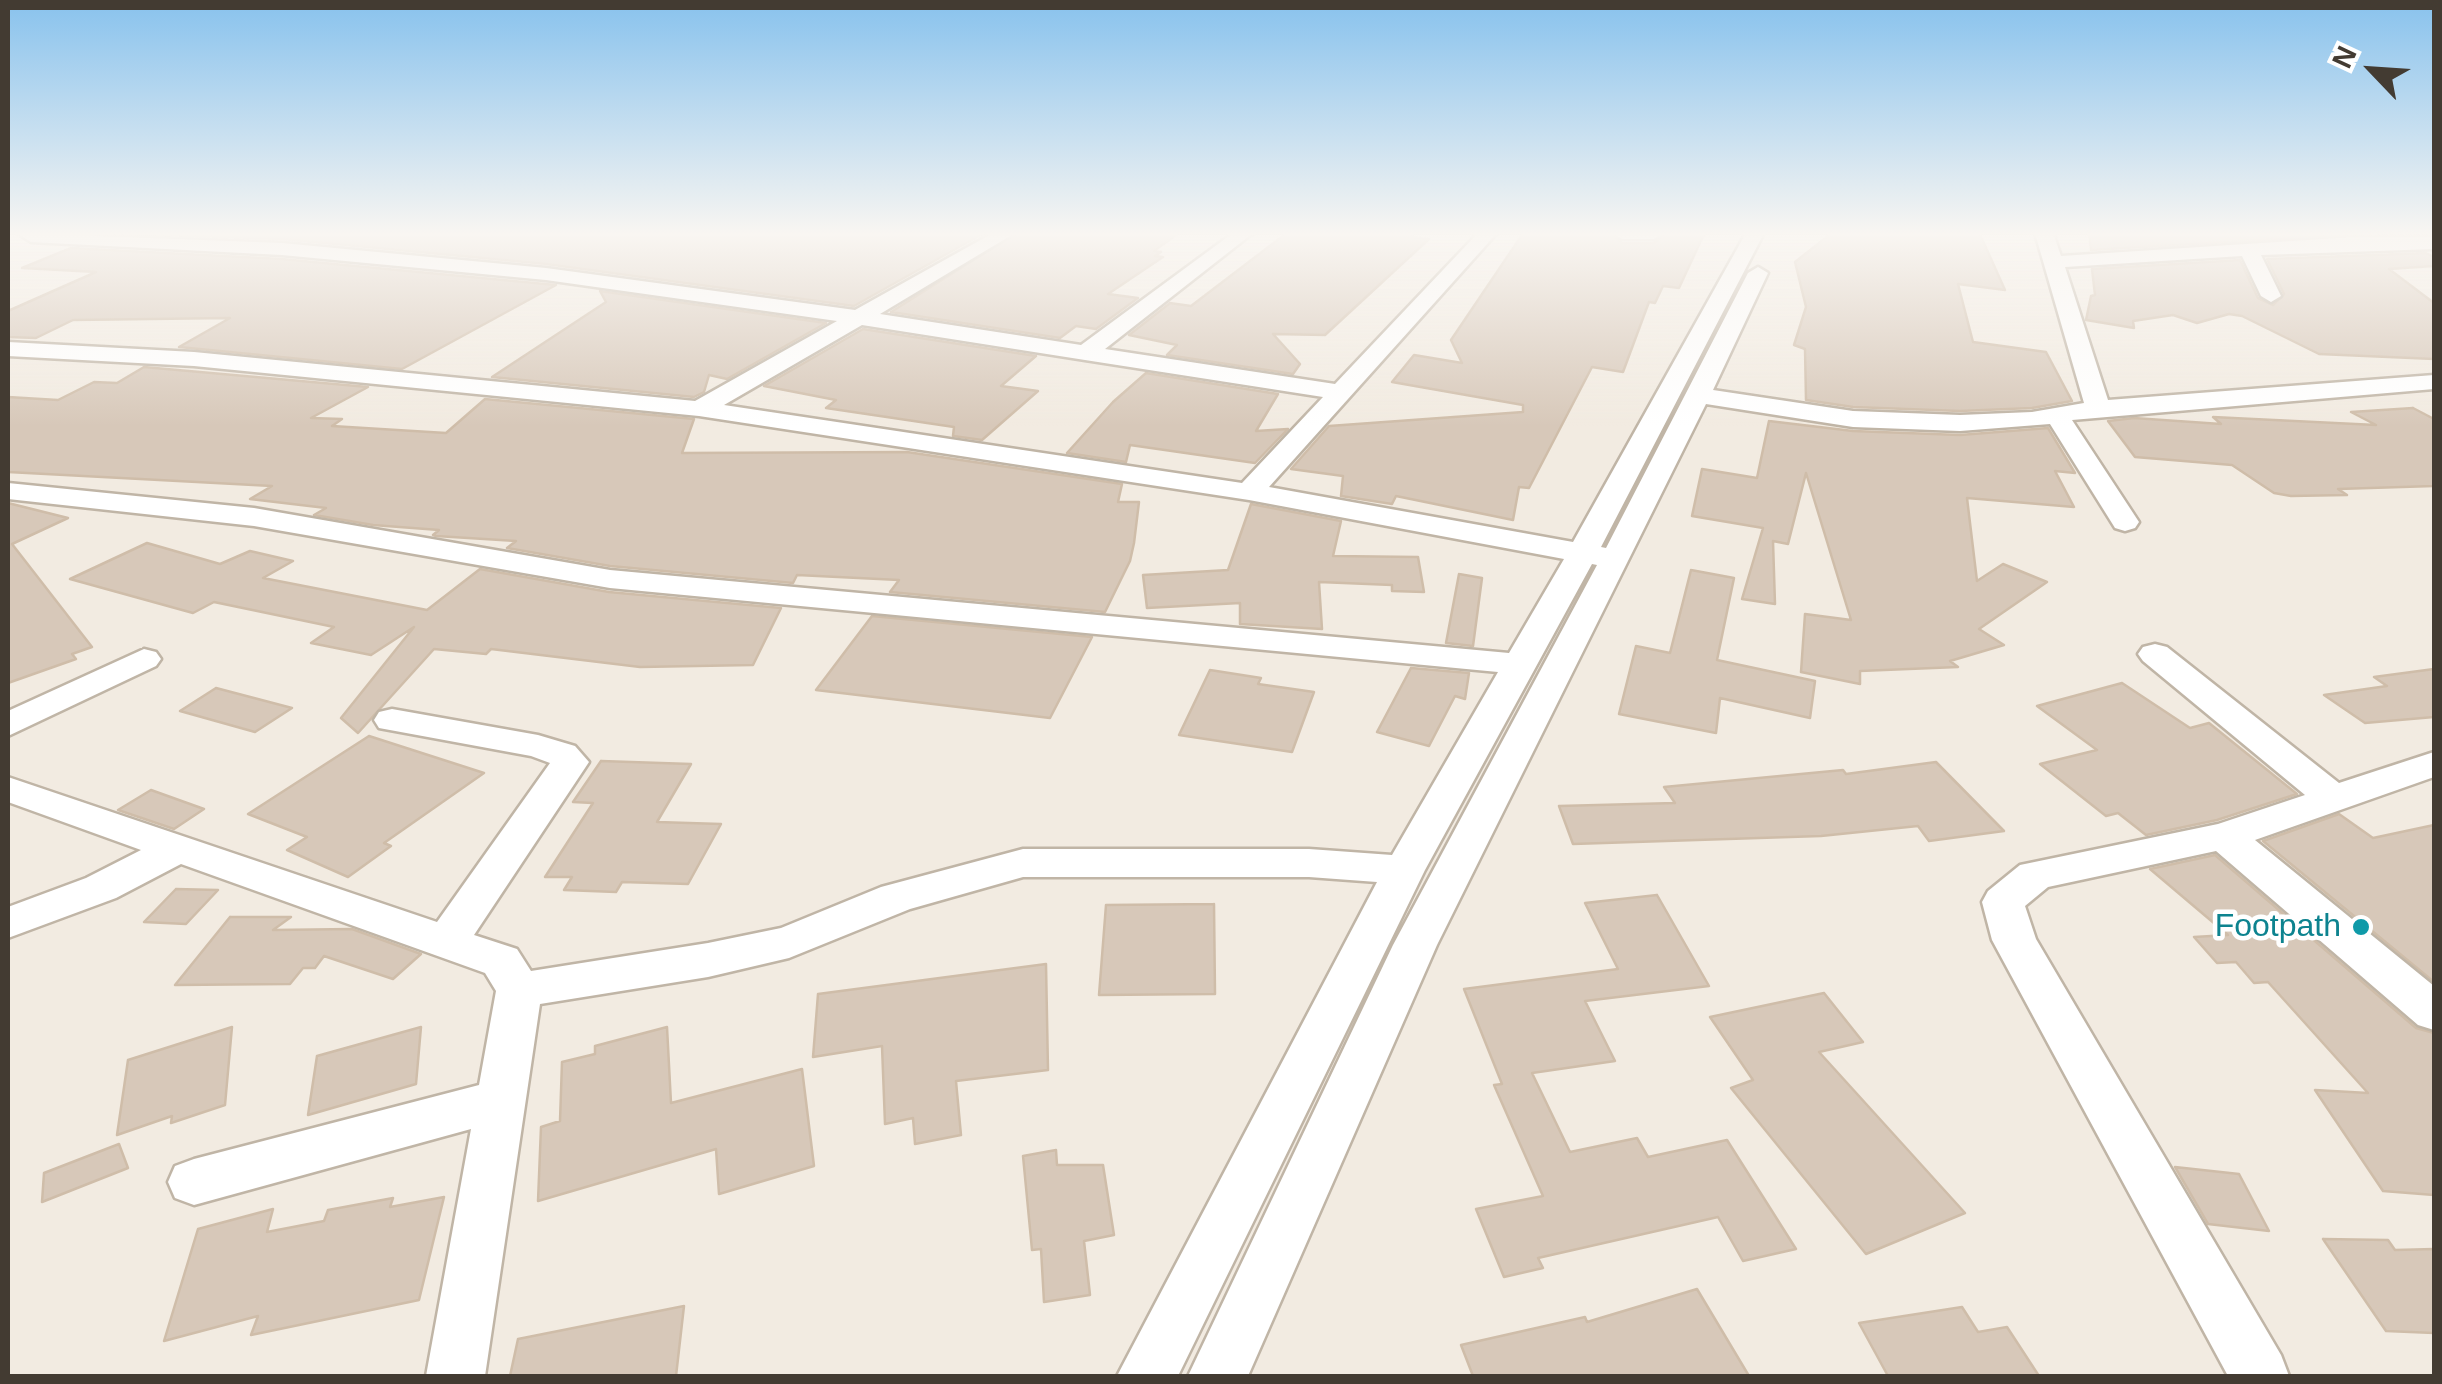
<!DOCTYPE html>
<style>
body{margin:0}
#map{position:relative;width:2442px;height:1384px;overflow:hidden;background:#f2ebe1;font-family:Helvetica,sans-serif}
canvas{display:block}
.frame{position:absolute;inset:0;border:10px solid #433b32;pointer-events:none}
.north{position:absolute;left:2322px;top:20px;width:100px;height:100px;-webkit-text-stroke:8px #fff;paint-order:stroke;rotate:295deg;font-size:28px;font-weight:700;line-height:40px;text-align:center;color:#433b32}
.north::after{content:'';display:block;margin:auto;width:35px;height:45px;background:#433b32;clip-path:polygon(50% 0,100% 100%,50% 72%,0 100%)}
</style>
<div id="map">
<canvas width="2442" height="1384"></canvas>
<div class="frame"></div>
<div class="north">N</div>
</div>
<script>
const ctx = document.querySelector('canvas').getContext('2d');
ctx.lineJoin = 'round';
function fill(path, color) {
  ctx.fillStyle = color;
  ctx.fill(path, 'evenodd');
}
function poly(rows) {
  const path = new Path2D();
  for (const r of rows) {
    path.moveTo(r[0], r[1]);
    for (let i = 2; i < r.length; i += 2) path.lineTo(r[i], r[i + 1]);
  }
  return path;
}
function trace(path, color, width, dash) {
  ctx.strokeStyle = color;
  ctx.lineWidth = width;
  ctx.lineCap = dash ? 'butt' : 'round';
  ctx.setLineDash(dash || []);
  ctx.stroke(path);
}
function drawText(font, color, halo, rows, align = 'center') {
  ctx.font = font + ' Helvetica,sans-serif';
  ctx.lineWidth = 9;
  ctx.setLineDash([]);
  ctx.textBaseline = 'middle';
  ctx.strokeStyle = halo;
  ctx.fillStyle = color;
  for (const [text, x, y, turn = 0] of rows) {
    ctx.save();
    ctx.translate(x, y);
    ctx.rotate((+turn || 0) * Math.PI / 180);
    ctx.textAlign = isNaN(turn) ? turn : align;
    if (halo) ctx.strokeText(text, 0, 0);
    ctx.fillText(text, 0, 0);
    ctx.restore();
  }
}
const building = poly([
 [344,232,986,232,854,306,546,264,282,239,107,233,344,232],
 [1018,232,1180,232,1154,251,1161,252,1155,256,1163,257,1108,294,1138,298,1096,329,1076,326,1060,338,891,312,1018,232],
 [1288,232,1415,232,1411,237,1429,239,1325,335,1273,334,1300,364,1293,374,1167,355,1177,345,1129,335,1170,303,1191,306,1288,232],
 [1524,232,1610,232,1622,243,1654,243,1666,232,1705,232,1679,288,1663,286,1655,303,1649,302,1623,372,1592,367,1529,488,1519,487,1513,520,1396,496,1392,504,1341,496,1343,476,1291,469,1329,426,1523,412,1523,405,1392,382,1414,355,1462,363,1451,340,1524,232],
 [1833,232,1979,232,2005,290,1958,284,1973,342,2046,352,2072,401,2032,408,1960,411,1853,407,1806,400,1805,349,1794,345,1806,307,1795,262,1833,232],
 [2089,232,2379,232,2381,233,2091,250,2089,232],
 [71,248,282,259,556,285,402,369,179,347,230,318,73,320,36,338,8,337,8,311,96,272,22,268,71,248],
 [2426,253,2434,257,2434,266,2389,269,2434,303,2434,359,2319,354,2242,316,2229,314,2197,323,2173,315,2133,321,2134,328,2086,320,2091,296,2095,295,2092,269,2240,260,2258,298,2273,305,2284,294,2267,259,2426,253],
 [600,291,826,323,727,379,709,375,704,392,694,397,492,377,606,302,600,291],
 [863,329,1036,356,1001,386,1038,391,982,440,953,436,954,427,826,408,836,400,764,386,863,329],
 [144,367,368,387,311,418,342,419,332,426,446,433,485,399,694,419,682,453,907,452,1122,484,1118,502,1139,502,1134,543,1130,561,1105,612,890,592,899,580,797,575,793,583,610,566,507,548,516,541,436,536,433,535,439,530,373,525,314,515,326,508,250,499,272,486,8,472,8,397,58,400,94,382,117,383,144,367],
 [1146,373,1278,394,1256,431,1288,429,1255,463,1130,445,1126,462,1067,453,1113,402,1146,373],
 [2413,408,2434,419,2434,486,2338,489,2347,495,2291,496,2274,493,2232,465,2135,457,2108,421,2134,418,2221,424,2213,417,2376,425,2351,412,2413,408],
 [1769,421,1853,431,1960,435,2048,428,2075,473,2055,471,2074,507,1967,498,1977,581,2003,564,2047,582,1979,629,2004,645,1950,661,1958,667,1860,671,1860,684,1801,672,1805,614,1851,620,1806,473,1788,544,1773,541,1775,604,1742,599,1763,528,1692,516,1702,469,1757,478,1769,421],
 [8,503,68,518,12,544,92,647,72,654,76,659,8,683,8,503],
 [1251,504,1341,521,1333,556,1418,557,1424,592,1392,591,1392,585,1319,582,1322,629,1240,624,1240,603,1147,608,1143,575,1228,570,1251,504],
 [147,543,220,564,250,551,293,561,263,578,427,610,480,569,609,592,781,608,753,665,640,667,491,649,486,654,434,649,358,733,341,718,414,627,371,655,311,643,334,627,214,602,193,613,70,579,147,543],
 [1691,570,1734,578,1717,660,1815,681,1810,718,1720,698,1716,733,1619,714,1636,646,1670,653,1691,570],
 [1459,574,1482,578,1473,646,1446,643,1459,574],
 [872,616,1092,637,1050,718,816,690,872,616],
 [1411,668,1469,673,1465,699,1455,696,1429,746,1377,732,1411,668],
 [2434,669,2434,717,2365,723,2324,695,2387,686,2374,677,2434,669],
 [1210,670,1261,678,1258,684,1314,692,1292,752,1179,735,1210,670],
 [2122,683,2190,728,2209,723,2297,794,2217,820,2146,835,2118,813,2106,816,2040,764,2097,750,2037,706,2122,683],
 [216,688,292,708,255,732,180,711,216,688],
 [369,736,484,773,384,843,391,846,348,877,287,850,307,837,248,814,369,736],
 [601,761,691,764,657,822,721,824,688,884,622,882,616,892,564,890,572,877,545,877,593,803,573,802,601,761],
 [1936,762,2004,831,1929,841,1918,826,1821,836,1573,844,1559,806,1675,803,1664,787,1843,770,1846,774,1936,762],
 [151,790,204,809,174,829,118,810,151,790],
 [2339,814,2373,838,2434,825,2434,982,2263,841,2339,814],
 [2215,855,2416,1028,2434,1033,2434,1195,2383,1191,2315,1090,2368,1093,2268,982,2254,983,2236,962,2217,963,2194,937,2228,935,2150,869,2215,855],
 [176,889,218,890,186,924,144,922,176,889],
 [1657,895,1709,986,1585,1001,1615,1061,1532,1073,1570,1152,1637,1138,1648,1157,1727,1140,1796,1249,1743,1261,1718,1217,1538,1258,1543,1268,1504,1277,1476,1209,1543,1196,1494,1085,1502,1084,1464,989,1618,969,1585,903,1657,895],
 [1214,904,1215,994,1099,995,1106,905,1214,904],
 [230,917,291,917,273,930,352,929,421,954,393,979,324,956,315,968,303,968,290,984,175,985,230,917],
 [1046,964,1048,1070,956,1081,961,1135,915,1144,913,1118,885,1124,882,1046,813,1057,818,994,1046,964],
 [1824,993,1863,1042,1819,1052,1965,1213,1866,1254,1731,1088,1753,1080,1710,1017,1824,993],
 [232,1027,225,1105,171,1123,172,1116,117,1135,128,1060,232,1027],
 [421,1027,416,1084,308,1115,317,1056,421,1027],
 [667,1027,671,1103,802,1069,814,1166,719,1194,716,1149,538,1201,541,1127,560,1121,562,1062,595,1054,595,1046,667,1027],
 [119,1144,128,1168,42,1202,44,1173,119,1144],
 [1056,1150,1057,1165,1103,1165,1114,1235,1084,1241,1090,1295,1044,1302,1041,1249,1032,1250,1023,1156,1056,1150],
 [2175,1167,2239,1174,2269,1231,2208,1224,2175,1167],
 [444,1197,419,1300,251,1335,258,1316,164,1341,198,1229,273,1209,267,1232,324,1221,328,1210,393,1198,390,1207,444,1197],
 [2323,1239,2388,1240,2395,1250,2434,1249,2434,1333,2386,1331,2323,1239],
 [1697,1289,1749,1376,1473,1376,1461,1345,1585,1317,1587,1322,1697,1289],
 [684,1306,676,1376,510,1376,518,1339,684,1306],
 [1962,1307,1978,1332,2007,1327,2039,1376,1888,1376,1859,1323,1962,1307]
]);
const minor = poly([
 [17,233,282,243,546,268,855,310,993,233,1015,233,880,314,1081,345,1233,233,1253,233,1105,349,1335,384,1478,233,1497,233,1269,487,1573,542,1746,233,1764,233,1601,547,1606,548,1748,273,1758,267,1768,273,1713,390,1853,411,1960,415,2032,412,2084,403,2035,233,2053,233,2061,256,2354,237,2434,237,2434,249,2261,255,2281,296,2271,302,2261,296,2242,256,2065,267,2108,400,2434,375,2434,389,2072,420,2139,522,2135,528,2125,531,2115,528,2050,424,1960,431,1853,427,1706,404,1437,945,1248,1376,1188,1376,1393,945,1597,565,1592,564,1425,870,1178,1376,1117,1376,1377,882,1309,877,1023,877,910,909,789,958,708,977,540,1004,485,1376,426,1376,471,1129,194,1205,175,1198,168,1182,175,1166,194,1159,479,1085,496,991,485,973,181,864,116,898,8,938,8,907,86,878,141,850,8,802,8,777,437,922,550,763,531,756,379,728,374,720,379,712,392,709,538,735,575,746,589,762,474,935,517,949,531,971,708,943,781,928,881,887,1023,849,1309,849,1392,855,1498,672,610,588,254,526,8,499,8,483,254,508,610,570,1509,653,1564,559,1249,500,699,416,194,366,8,356,8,342,194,352,695,401,837,321,546,280,282,255,31,242,17,233],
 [862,325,1085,360,1323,397,1242,483,724,405,862,325],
 [1613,233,1663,233,1654,239,1622,239,1613,233],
 [2155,644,2167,647,2339,783,2434,752,2434,777,2255,840,2434,986,2434,1030,2418,1025,2216,851,2048,887,2025,906,2036,939,2281,1355,2289,1376,2228,1376,1992,940,1982,902,1988,891,2020,865,2218,824,2305,795,2143,661,2138,654,2143,647,2155,644],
 [144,649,156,652,161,659,156,666,8,736,8,711,144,649]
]);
const markers = [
 [2361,927,10,"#0f9aa8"]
];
const nearCulturenames = [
 ["Footpath",2341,927]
];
fill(building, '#d7c8b9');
trace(building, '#cfbda9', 2.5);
trace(minor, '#c0b5a6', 5);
fill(minor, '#fff');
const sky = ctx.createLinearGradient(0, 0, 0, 426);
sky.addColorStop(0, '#88c2ed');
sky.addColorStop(0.55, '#f9f6f2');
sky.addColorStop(1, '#f9f6f200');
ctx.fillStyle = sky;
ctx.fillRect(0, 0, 2442, 426);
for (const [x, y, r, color] of markers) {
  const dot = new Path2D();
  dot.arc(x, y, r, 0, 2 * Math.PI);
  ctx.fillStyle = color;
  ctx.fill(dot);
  trace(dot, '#fff', 4);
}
drawText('32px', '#0d838f', '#fff', nearCulturenames, 'right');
</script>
